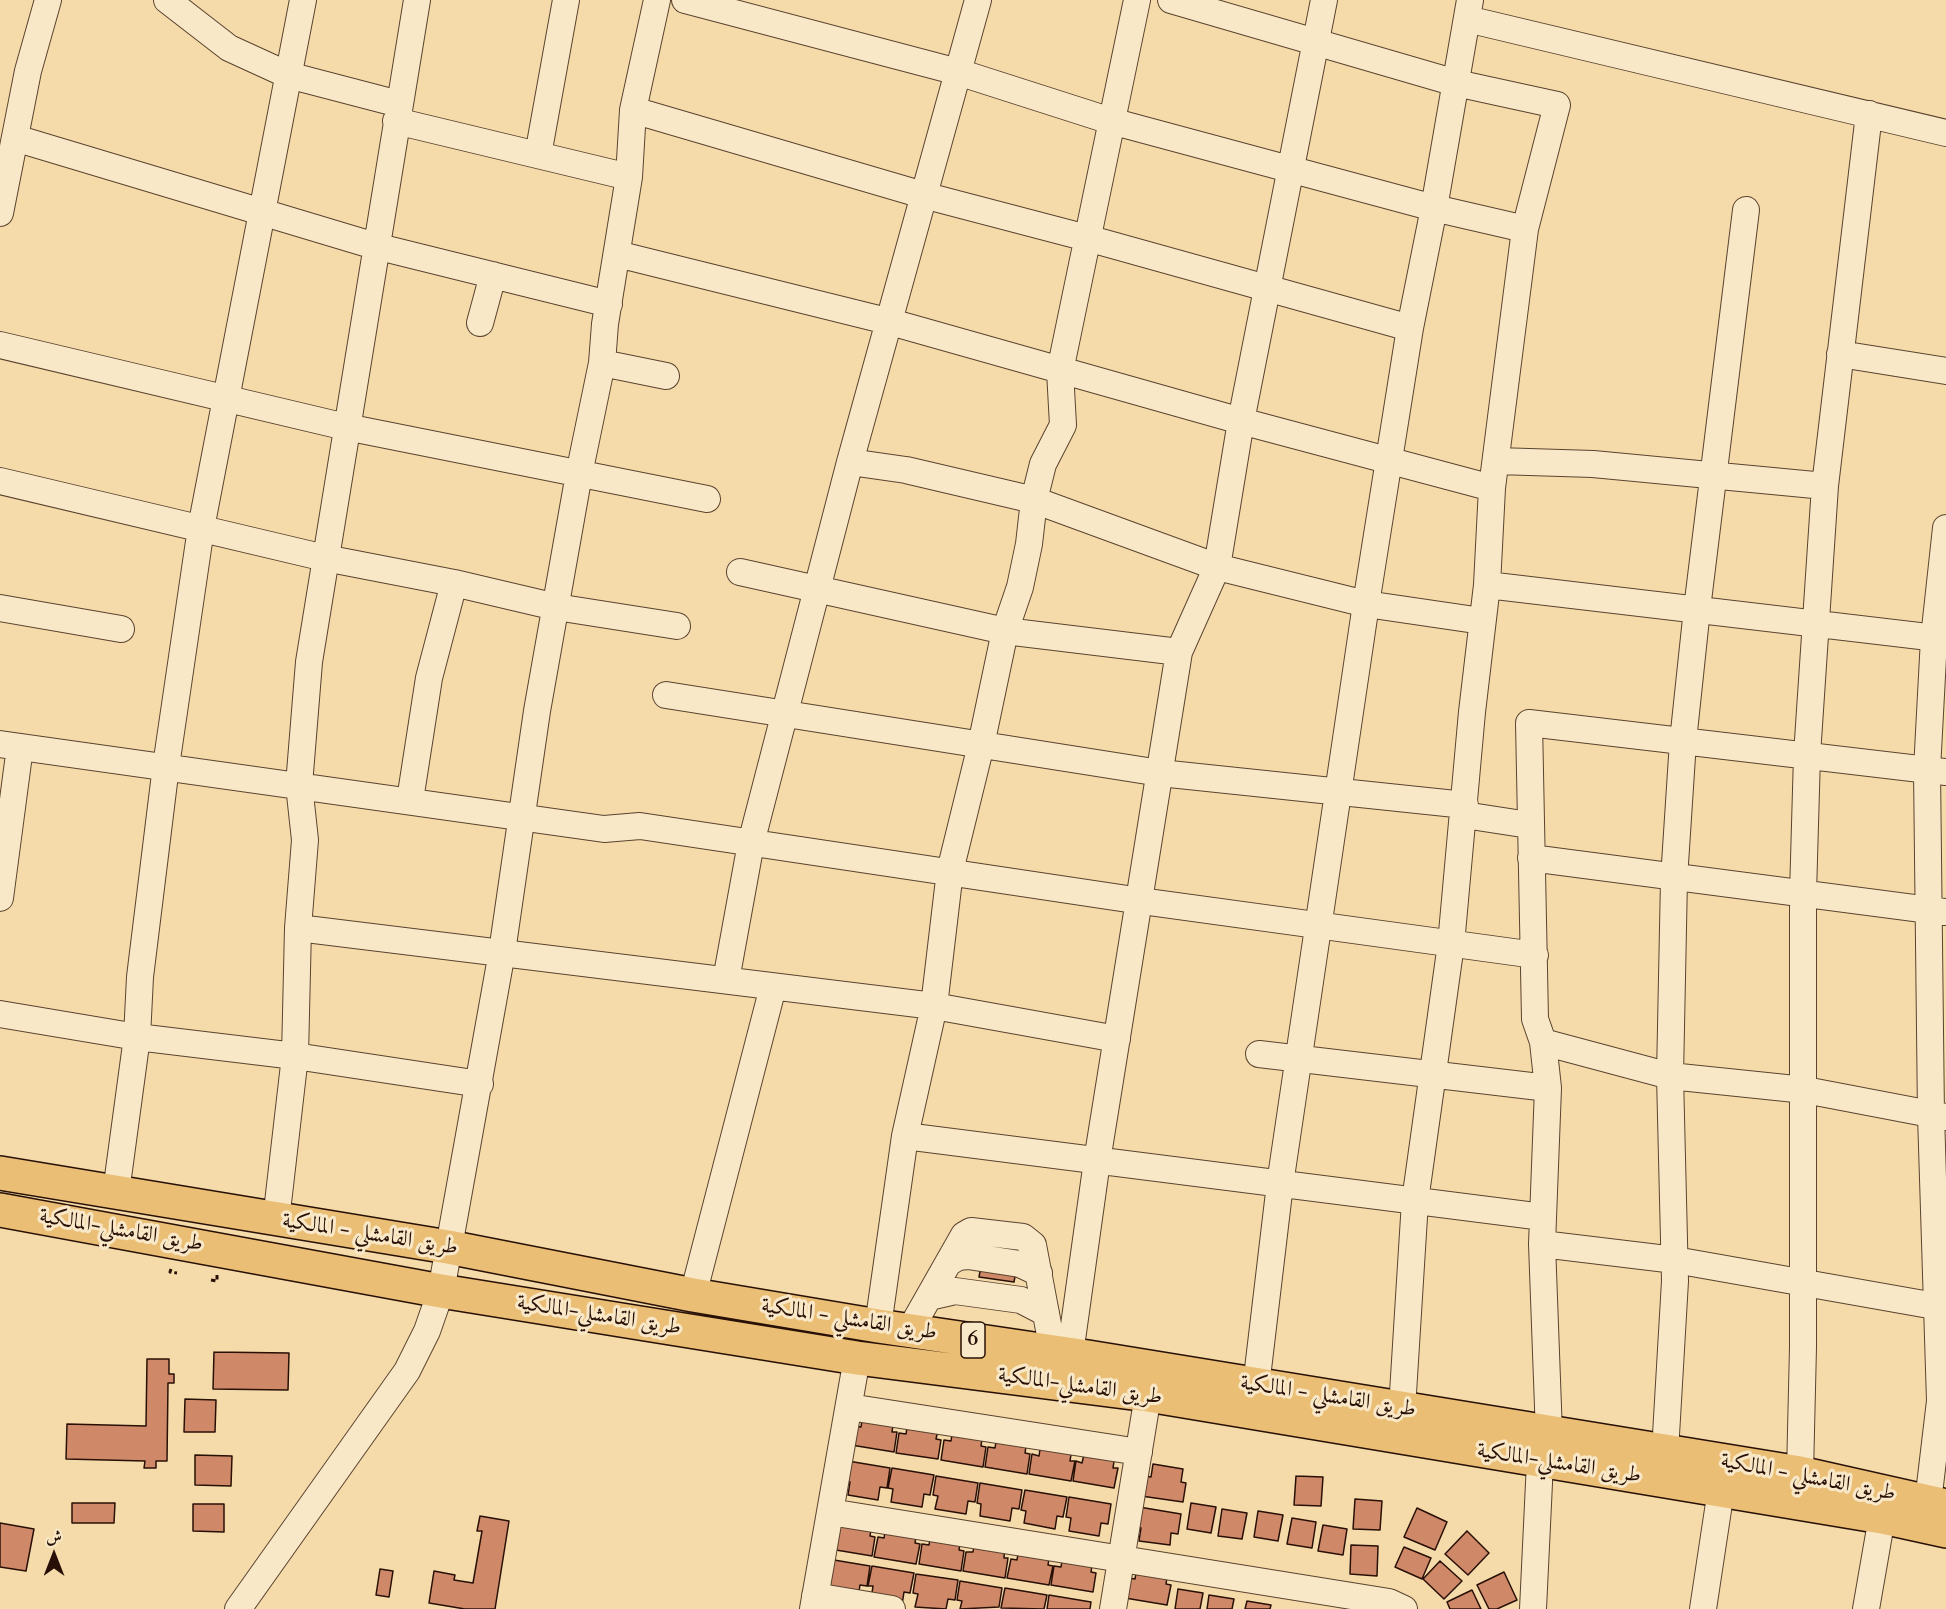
<!DOCTYPE html>
<meta charset="utf-8">
<style>
body{margin:0}
#map{position:relative;width:1946px;height:1609px;overflow:hidden;background:#f5dbaa;font-family:Cardo,Amiri,serif}
canvas{display:block}
.north{position:absolute;left:24px;top:1525px;width:60px;height:60px;-webkit-text-stroke:4px #f8e8c8;paint-order:stroke;rotate:0deg;font-size:16px;font-weight:700;line-height:24px;text-align:center;color:#281006}
.north::after{content:'';display:block;margin:auto;width:21px;height:27px;background:#281006;clip-path:polygon(50% 0,100% 100%,50% 72%,0 100%)}
</style>
<div id="map">
<canvas width="1946" height="1609"></canvas>
<div class="north">ش</div>
</div>
<script>
const ctx = document.querySelector('canvas').getContext('2d');
ctx.lineJoin = 'round';
function fill(path, color) {
  ctx.fillStyle = color;
  ctx.fill(path, 'evenodd');
}
function poly(rows) {
  const path = new Path2D();
  for (const r of rows) {
    path.moveTo(r[0], r[1]);
    for (let i = 2; i < r.length; i += 2) path.lineTo(r[i], r[i + 1]);
  }
  return path;
}
function trace(path, color, width, dash) {
  ctx.strokeStyle = color;
  ctx.lineWidth = width;
  ctx.lineCap = dash ? 'butt' : 'round';
  ctx.setLineDash(dash || []);
  ctx.stroke(path);
}
function drawText(font, color, halo, rows, align = 'center') {
  ctx.font = font + ' Cardo,Amiri,serif';
  ctx.lineWidth = 6;
  ctx.setLineDash([]);
  ctx.textBaseline = 'middle';
  ctx.strokeStyle = halo;
  ctx.fillStyle = color;
  for (const [text, x, y, turn = 0] of rows) {
    ctx.save();
    ctx.translate(x, y);
    ctx.rotate((+turn || 0) * Math.PI / 180);
    ctx.textAlign = isNaN(turn) ? turn : align;
    if (halo) ctx.strokeText(text, 0, 0);
    ctx.fillText(text, 0, 0);
    ctx.restore();
  }
}
const building = poly([
 [981,1266,1016,1271,1014,1282,979,1277,981,1266],
 [214,1352,289,1353,288,1390,213,1389,214,1352],
 [147,1359,169,1359,169,1374,174,1374,174,1383,168,1383,167,1461,156,1461,156,1468,144,1468,145,1461,66,1459,67,1424,146,1426,147,1359],
 [185,1399,216,1400,215,1432,184,1432,185,1399],
 [863,1414,894,1419,892,1432,897,1432,894,1452,851,1445,855,1426,861,1427,863,1414],
 [908,1421,939,1426,936,1439,941,1440,938,1459,896,1453,899,1433,906,1434,908,1421],
 [953,1428,983,1433,981,1446,986,1447,983,1467,941,1460,944,1440,951,1441,953,1428],
 [997,1435,1027,1440,1025,1453,1030,1454,1027,1474,985,1467,988,1447,995,1448,997,1435],
 [1041,1443,1072,1448,1070,1461,1075,1461,1071,1481,1029,1474,1032,1454,1039,1456,1041,1443],
 [1085,1450,1115,1455,1113,1468,1118,1468,1114,1488,1073,1481,1076,1461,1082,1463,1085,1450],
 [195,1455,232,1456,231,1486,195,1485,195,1455],
 [848,1461,890,1468,887,1488,880,1487,878,1500,848,1495,850,1482,845,1481,848,1461],
 [1153,1464,1183,1469,1181,1482,1186,1483,1183,1502,1141,1496,1144,1476,1151,1477,1153,1464],
 [892,1468,934,1475,930,1495,924,1494,922,1507,891,1502,893,1489,888,1488,892,1468],
 [936,1476,978,1483,975,1502,968,1501,966,1514,935,1509,938,1496,933,1495,936,1476],
 [1296,1476,1323,1477,1321,1506,1294,1505,1296,1476],
 [980,1483,1022,1490,1019,1509,1012,1508,1010,1521,980,1516,981,1504,977,1503,980,1483],
 [1025,1490,1067,1497,1063,1517,1057,1516,1055,1529,1024,1523,1026,1511,1021,1510,1025,1490],
 [1069,1497,1111,1504,1108,1524,1101,1523,1099,1536,1069,1531,1071,1518,1066,1517,1069,1497],
 [1355,1499,1382,1501,1380,1530,1353,1529,1355,1499],
 [72,1503,115,1503,114,1523,72,1523,72,1503],
 [1191,1503,1216,1507,1211,1533,1187,1529,1191,1503],
 [193,1504,224,1504,224,1532,193,1531,193,1504],
 [1139,1507,1181,1514,1178,1534,1171,1533,1170,1545,1139,1541,1141,1528,1136,1527,1139,1507],
 [1417,1508,1447,1522,1435,1550,1404,1537,1417,1508],
 [1222,1509,1247,1513,1242,1539,1218,1536,1222,1509],
 [1258,1511,1283,1515,1278,1541,1254,1537,1258,1511],
 [480,1516,509,1521,495,1609,465,1609,429,1603,434,1571,455,1575,454,1580,473,1583,482,1531,477,1531,480,1516],
 [842,1518,872,1523,870,1536,875,1537,872,1556,830,1549,842,1518],
 [1292,1518,1316,1522,1312,1548,1287,1544,1292,1518],
 [0,1523,34,1529,26,1571,0,1567,0,1523],
 [886,1525,917,1530,915,1543,920,1544,916,1564,874,1557,878,1537,884,1538,886,1525],
 [1323,1525,1347,1529,1343,1555,1318,1551,1323,1525],
 [1467,1531,1489,1553,1468,1575,1445,1554,1467,1531],
 [931,1533,961,1538,959,1550,964,1551,961,1571,919,1564,922,1544,929,1545,931,1533],
 [975,1540,1005,1545,1004,1558,1008,1558,1005,1578,963,1571,966,1552,973,1552,975,1540],
 [1351,1545,1378,1546,1377,1576,1350,1574,1351,1545],
 [1019,1547,1050,1552,1048,1565,1053,1566,1049,1585,1007,1578,1011,1559,1017,1560,1019,1547],
 [1404,1547,1431,1558,1422,1579,1395,1567,1404,1547],
 [1063,1554,1093,1559,1091,1572,1096,1573,1093,1592,1051,1585,1054,1566,1061,1567,1063,1554],
 [828,1559,870,1566,867,1586,860,1585,858,1597,828,1592,828,1559],
 [1440,1561,1462,1581,1444,1599,1423,1579,1440,1561],
 [872,1566,914,1573,910,1593,904,1592,902,1605,871,1600,873,1586,868,1586,872,1566],
 [1137,1567,1168,1571,1166,1584,1171,1585,1167,1605,1125,1598,1129,1578,1135,1579,1137,1567],
 [380,1569,393,1571,389,1597,376,1595,380,1569],
 [1504,1572,1517,1600,1497,1609,1489,1609,1477,1585,1504,1572],
 [916,1574,958,1580,955,1600,948,1599,946,1609,915,1607,918,1594,913,1593,916,1574],
 [960,1581,1002,1588,999,1607,960,1609,962,1601,957,1600,960,1581],
 [1005,1588,1047,1595,1044,1609,1001,1608,1005,1588],
 [1178,1589,1203,1593,1200,1609,1175,1609,1178,1589],
 [1472,1590,1481,1609,1450,1609,1447,1602,1472,1590],
 [1049,1595,1091,1602,1090,1609,1047,1609,1049,1595],
 [1209,1595,1234,1599,1232,1609,1207,1609,1209,1595],
 [1247,1601,1271,1605,1270,1609,1245,1609,1247,1601]
]);
const path = poly([
 [171,1269,170,1272,177,1273],
 [211,1280,217,1281,217,1275]
]);
const minor = poly([
 [167,0,229,48,288,75,399,104],
 [685,0,958,72,1111,121,1434,208,1525,229],
 [1171,0,1456,83,1557,105,1525,229,1492,488,1487,585,1472,712,1451,944,1415,1201,1402,1409],
 [1467,19,1946,133],
 [633,110,923,195,1087,238,1410,328],
 [396,121,629,177],
 [15,138,375,246,609,304],
 [538,155,566,0],
 [0,213,28,71,48,0],
 [617,254,887,321,1241,421,1492,488],
 [480,323,493,275],
 [0,345,346,427,707,499],
 [1840,354,1946,371],
 [602,363,666,376],
 [1497,461,1593,464,1825,486],
 [850,462,906,470,1034,500,1217,567,1366,604,1482,621],
 [0,481,325,558,454,583,556,607,677,626],
 [740,572,1005,631,1179,652],
 [1487,585,1946,639],
 [0,608,121,629],
 [666,695,1160,773,1465,805],
 [0,744,604,829,640,826,1141,901,1535,955],
 [410,800,429,678,454,583],
 [1464,815,1529,825],
 [1531,858,1945,912],
 [0,898,20,747],
 [298,928,934,1006,1117,1039],
 [726,980,751,843,850,462,978,0],
 [0,1014,137,1037,295,1056,480,1084],
 [1543,1042,1670,1076,1805,1090,1946,1117],
 [1259,1054,1548,1088],
 [905,1136,1543,1217],
 [116,1192,137,1037,140,977,166,766,201,528,303,0],
 [276,1220,295,1056,298,928,305,840,299,785,309,662,417,0],
 [1542,1244,1675,1260,1946,1308],
 [948,1263,958,1257,968,1256,1020,1264,1039,1273],
 [693,1295,773,987],
 [929,1297,955,1291,1021,1300,1046,1313],
 [878,1326,905,1136,934,1006,950,871,981,745,1005,631,1020,587,1029,544,1034,500,1043,464,1063,425,1060,371,1137,0],
 [910,1330,964,1235,971,1231,1023,1237,1033,1245,1053,1351],
 [1070,1354,1097,1161,1179,652,1217,567,1241,421,1324,0],
 [1256,1386,1280,1184,1366,604,1410,328,1434,208,1470,0],
 [849,1407,1139,1452],
 [1549,1434,1542,1244,1548,1088,1543,1042,1535,1019,1529,723,1946,772],
 [1665,1452,1675,1281,1670,1076,1674,879,1683,741,1697,609,1746,210],
 [1800,1473,1803,1347,1803,894,1807,755,1825,486,1869,114],
 [1928,1502,1940,1401,1931,1115,1927,770,1934,638,1946,528],
 [830,1512,1389,1602,1404,1609],
 [815,1596,892,1609],
 [238,1609,407,1371,427,1331,441,1291,502,952,537,711,579,474,602,363,605,324,629,177,633,110,657,0],
 [813,1609,857,1358],
 [1113,1609,1148,1395],
 [1533,1609,1540,1462],
 [1703,1609,1721,1490],
 [1866,1609,1882,1517]
]);
const highway = poly([
 [0,1173,448,1247,693,1295,878,1326,1088,1357,1800,1473,1946,1506],
 [0,1210,441,1291,857,1358,1148,1395,1882,1517,1946,1531]
]);
const shields = [
 [973,1340,24]
];
const shieldNames = [
 ["6",973,1340]
];
const streetNames = [
 ["طريق القامشلي-المالكية",121,1231,10],
 ["طريق القامشلي - المالكية",370,1235,9],
 ["طريق القامشلي-المالكية",599,1316,9],
 ["طريق القامشلي - المالكية",849,1320,9],
 ["طريق القامشلي-المالكية",1080,1387,8],
 ["طريق القامشلي - المالكية",1328,1397,9],
 ["طريق القامشلي-المالكية",1559,1464,9],
 ["طريق القامشلي - المالكية",1808,1478,11]
];
fill(building, '#cf8969');
trace(building, '#281006', 1.5);
trace(minor, '#5b432f', 28);
trace(highway, '#281006', 36);
trace(path, '#281006', 3, [4.5, 3]);
trace(minor, '#f8e8c8', 26);
trace(highway, '#eabe75', 33);
for (const [x, y, w] of shields) {
  const box = new Path2D();
  box.roundRect(x - w / 2, y - 18, w, 36, 4.5);
  ctx.fillStyle = '#f8e8c8';
  ctx.fill(box);
  trace(box, '#281006', 1.5);
}
drawText('bold 21px', '#281006', null, shieldNames);
drawText('22px', '#281006', '#f8e8c8', streetNames);
</script>
